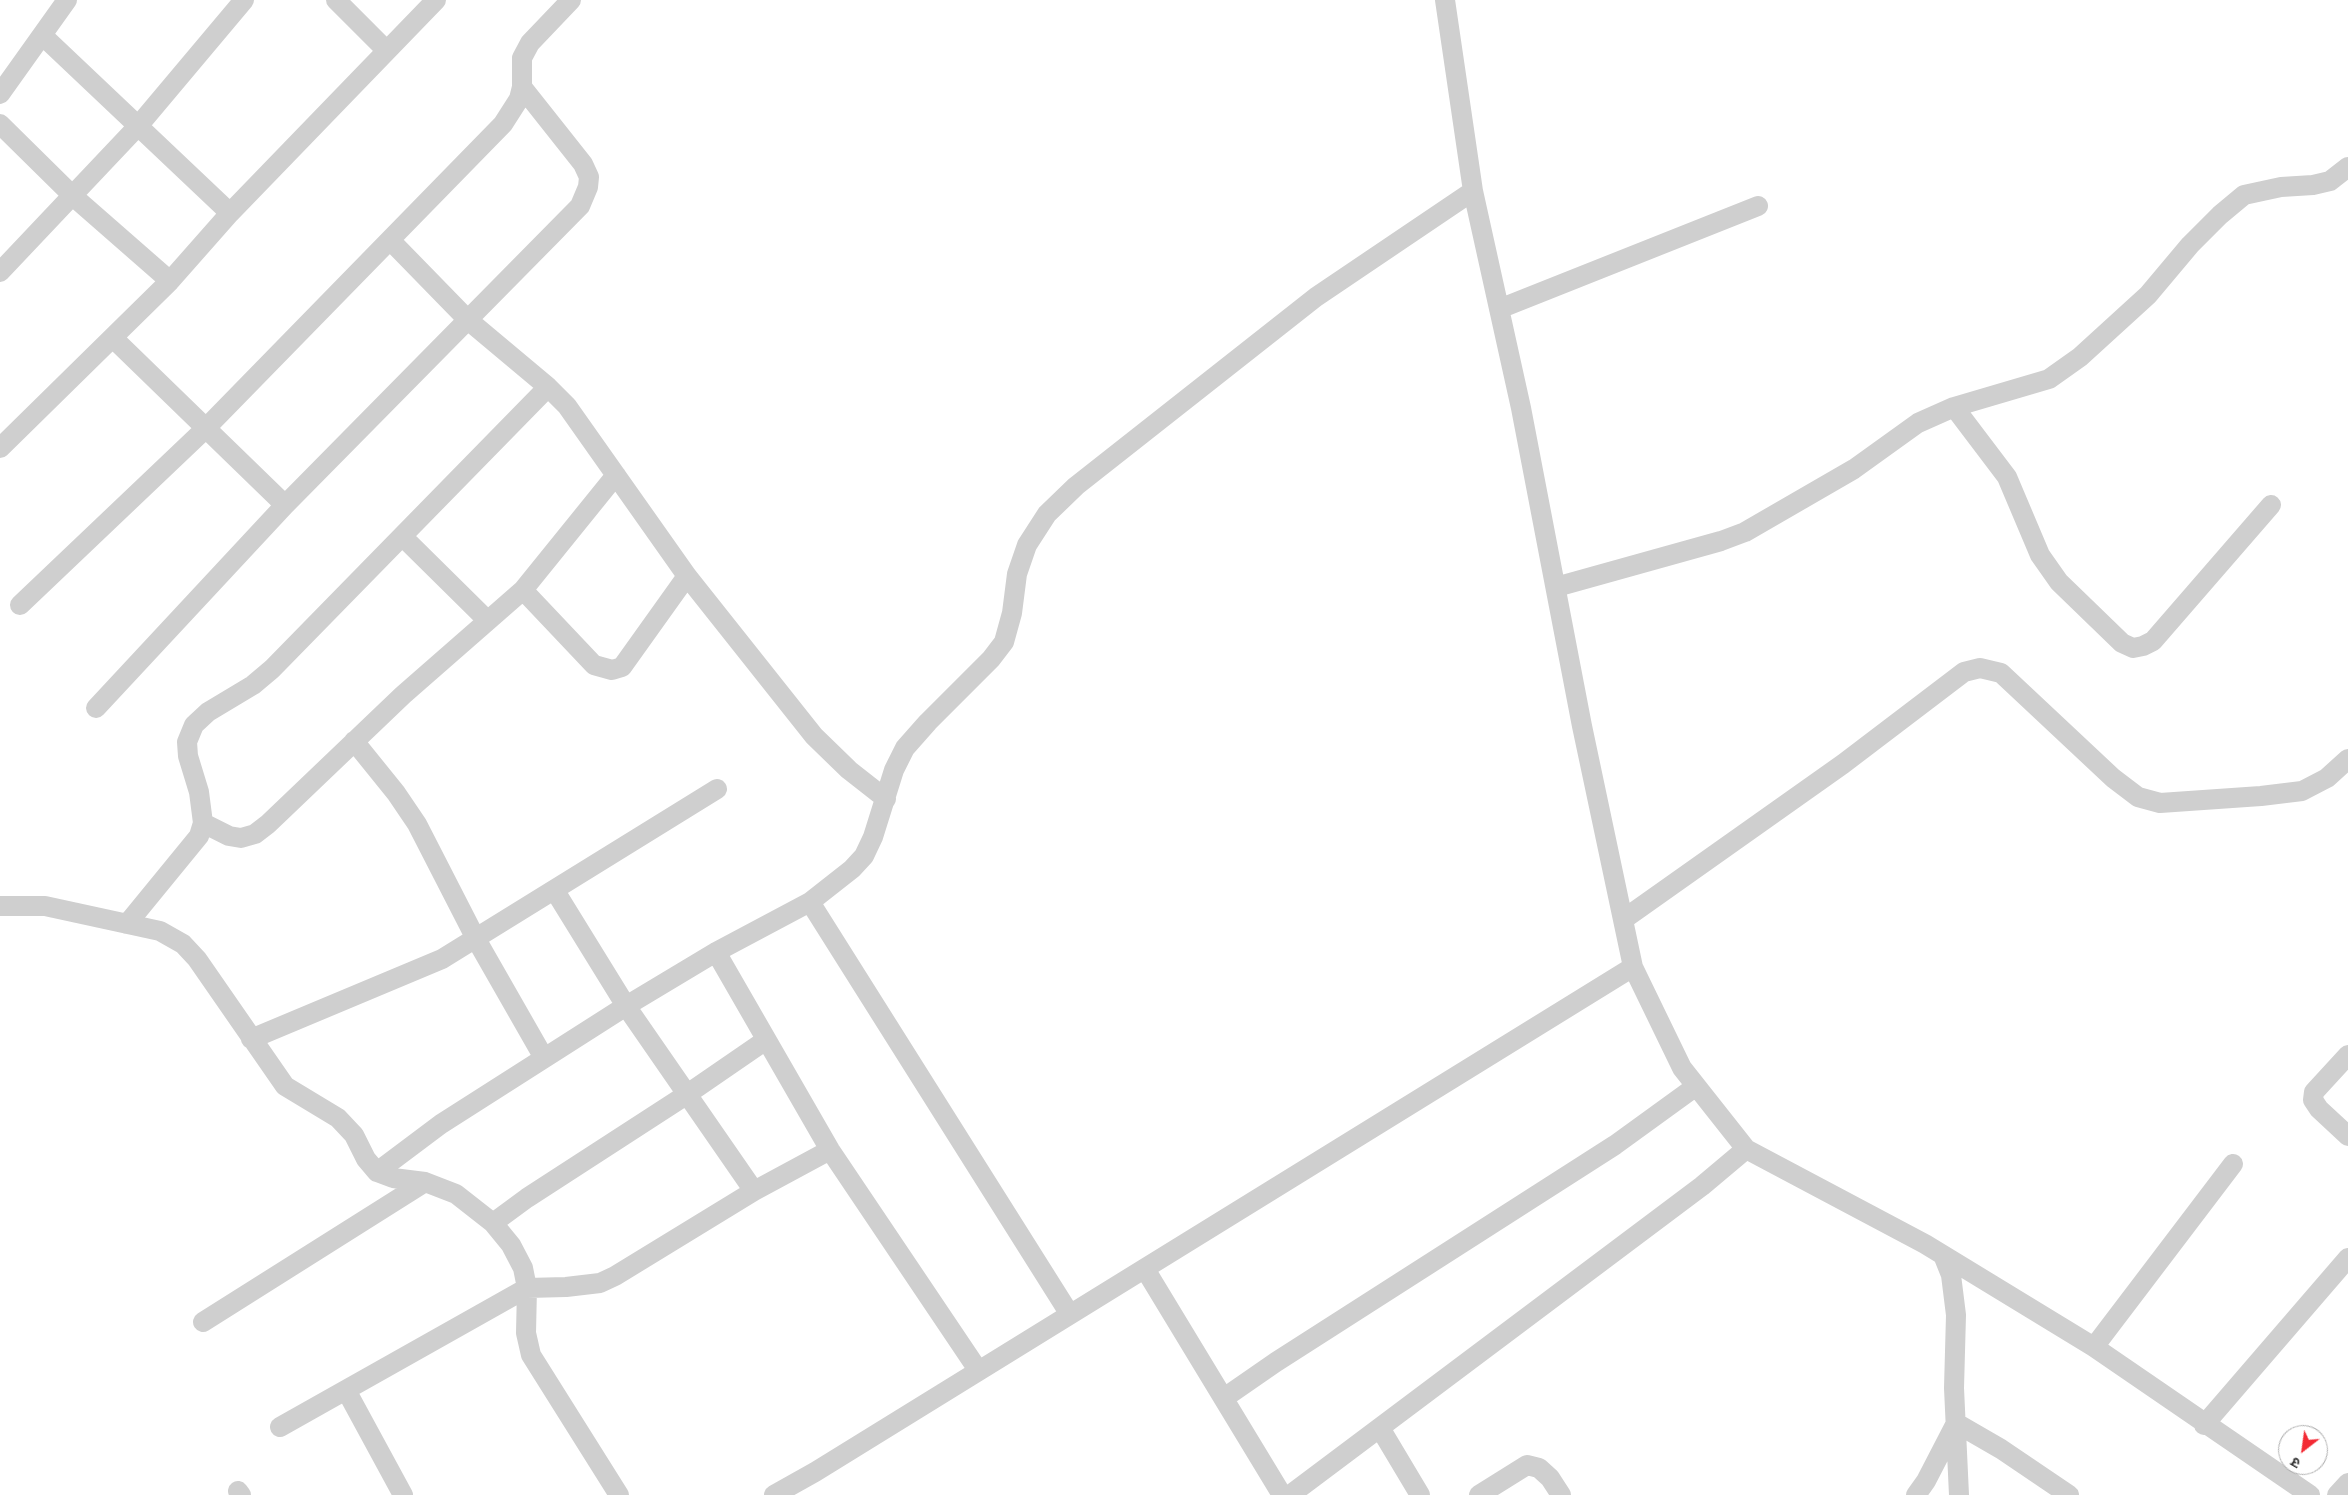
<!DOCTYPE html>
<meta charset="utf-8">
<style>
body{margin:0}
#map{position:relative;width:2348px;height:1495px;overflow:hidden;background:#fff;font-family:"Varela Round","Noto Sans Devanagari",sans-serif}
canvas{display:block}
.north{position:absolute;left:2278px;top:1425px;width:50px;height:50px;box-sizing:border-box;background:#fff;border:1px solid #adadad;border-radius:50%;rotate:210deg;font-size:14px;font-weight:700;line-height:20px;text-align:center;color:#323232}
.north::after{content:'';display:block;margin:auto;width:18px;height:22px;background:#f32a34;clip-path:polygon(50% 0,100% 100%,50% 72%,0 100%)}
</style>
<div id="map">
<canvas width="2348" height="1495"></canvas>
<div class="north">उ</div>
</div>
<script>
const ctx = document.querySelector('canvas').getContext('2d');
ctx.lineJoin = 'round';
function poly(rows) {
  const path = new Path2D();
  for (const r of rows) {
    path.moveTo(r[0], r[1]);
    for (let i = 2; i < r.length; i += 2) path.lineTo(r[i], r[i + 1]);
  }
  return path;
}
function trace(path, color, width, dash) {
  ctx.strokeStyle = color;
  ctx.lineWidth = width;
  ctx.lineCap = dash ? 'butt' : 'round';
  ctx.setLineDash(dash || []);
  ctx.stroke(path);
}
const minor = poly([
 [336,0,386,50],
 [1445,0,1473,191,1521,408,1582,726,1633,967],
 [42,35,230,213],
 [0,94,67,0],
 [0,124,74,197,170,281],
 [390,240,468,320,548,387,567,406,687,576,814,736,849,770,886,799],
 [0,272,139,125,244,0],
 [1499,309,1758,206],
 [113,338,285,505],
 [1954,407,2007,477,2040,555,2059,582,2122,643,2133,648,2143,646,2153,641,2271,505],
 [0,448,170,281,230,213,436,0],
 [403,537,487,620],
 [1556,587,1721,541,1745,532,1854,469,1918,423,1954,407,2049,379,2080,357,2148,295,2190,245,2220,215,2244,195,2281,187,2313,185,2330,181,2348,167],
 [523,590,594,665,612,670,622,667,687,576],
 [20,605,205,429,503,124,519,99,522,87,522,58,530,43,571,0],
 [96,708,285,505,580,206,588,187,589,177,583,164,522,87],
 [354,741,396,793,417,824,476,939,544,1058],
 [203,823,229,836,241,838,255,834,268,824,403,695,523,590,616,475],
 [555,891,626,1006,754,1191],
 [810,902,1069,1313],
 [0,906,45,906,160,931,183,944,197,959,285,1086,338,1118,354,1135,366,1159,377,1172,393,1178,425,1182,456,1194,493,1223,511,1245,523,1268,527,1288,526,1333,531,1355,619,1495],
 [1624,919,1843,764,1964,672,1980,668,2001,673,2113,778,2138,797,2160,803,2261,796,2302,791,2327,778,2348,759],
 [127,924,199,836,203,823,199,792,188,756,187,742,194,725,208,712,253,685,272,669,548,387],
 [716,952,830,1150,978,1370],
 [251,1039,442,959,717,789],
 [2348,1055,2314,1092,2313,1100,2319,1109,2348,1136],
 [377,1172,441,1124,626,1006,716,952,810,902,852,869,864,856,873,837,894,770,905,748,928,722,991,659,1004,642,1012,613,1017,574,1027,545,1047,514,1076,486,1316,297,1473,191],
 [493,1223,527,1198,686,1095,766,1040],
 [1943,1255,1951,1275,1956,1315,1954,1388,1959,1495],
 [1145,1269,1282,1495],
 [203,1322,425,1182],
 [2094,1347,2233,1164],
 [346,1390,403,1495],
 [1224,1398,1276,1362,1615,1145,1695,1087],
 [2204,1425,2348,1258],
 [280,1427,527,1288,566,1287,600,1283,615,1276,754,1191,830,1150],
 [1380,1428,1420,1495],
 [238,1491,241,1495],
 [774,1495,815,1472,1633,967,1682,1068,1746,1149,1925,1244,2094,1347,2310,1495],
 [1290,1495,1702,1186,1746,1149],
 [1479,1495,1527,1465,1539,1468,1550,1478,1561,1495],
 [1916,1495,1926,1481,1956,1423,2001,1449,2069,1495],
 [2337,1495,2348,1483]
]);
trace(minor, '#cfcfcf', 20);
</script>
